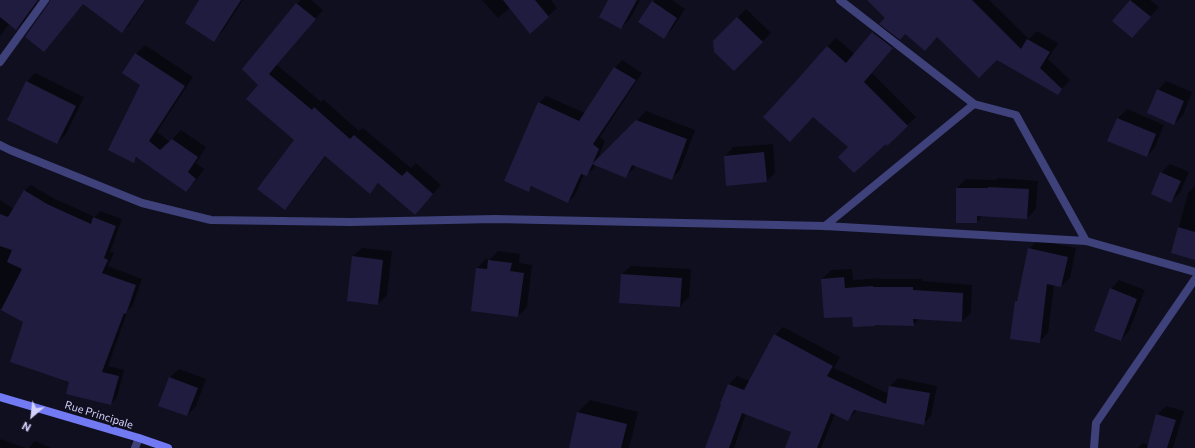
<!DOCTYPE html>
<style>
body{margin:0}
#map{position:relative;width:1195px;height:448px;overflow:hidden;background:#100f1f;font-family:Commissioner,sans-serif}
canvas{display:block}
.north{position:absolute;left:12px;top:396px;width:40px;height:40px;-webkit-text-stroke:3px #100f1f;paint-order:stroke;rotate:208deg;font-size:11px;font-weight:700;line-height:16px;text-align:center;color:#d2d1fb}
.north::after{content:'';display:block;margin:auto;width:14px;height:18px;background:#d2d1fb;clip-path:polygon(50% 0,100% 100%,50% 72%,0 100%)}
</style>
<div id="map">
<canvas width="1195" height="448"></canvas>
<div class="north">N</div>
</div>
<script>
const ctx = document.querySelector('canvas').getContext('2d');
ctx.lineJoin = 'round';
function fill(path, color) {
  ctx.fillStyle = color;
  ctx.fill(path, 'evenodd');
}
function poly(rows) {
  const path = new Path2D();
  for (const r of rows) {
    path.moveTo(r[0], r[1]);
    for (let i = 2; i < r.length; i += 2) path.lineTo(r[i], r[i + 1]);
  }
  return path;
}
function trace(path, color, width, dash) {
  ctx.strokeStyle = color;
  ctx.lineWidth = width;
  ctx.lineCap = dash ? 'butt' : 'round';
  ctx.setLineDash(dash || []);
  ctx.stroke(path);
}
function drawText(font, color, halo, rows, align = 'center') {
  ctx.font = font + ' Commissioner,sans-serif';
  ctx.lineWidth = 4;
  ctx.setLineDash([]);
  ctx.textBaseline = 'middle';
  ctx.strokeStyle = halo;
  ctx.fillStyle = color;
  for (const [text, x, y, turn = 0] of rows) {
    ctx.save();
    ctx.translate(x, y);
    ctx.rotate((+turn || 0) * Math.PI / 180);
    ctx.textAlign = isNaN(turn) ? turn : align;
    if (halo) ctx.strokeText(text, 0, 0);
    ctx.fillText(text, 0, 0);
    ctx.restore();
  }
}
const shadow = poly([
 [0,0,33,0,37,3,25,20,16,29,12,20,0,36],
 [80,0,146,0,129,25,122,32],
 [201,0,243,0,222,32,213,41],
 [301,0,311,0,323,10,277,65,321,102,323,99,359,131,363,128,411,168,416,163,441,185,423,205,379,183,370,192,326,156,293,200,285,208,296,139,259,85,297,4],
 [482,0,551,0,557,8,530,32,510,8,498,18],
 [609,0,640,0,630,19,621,28],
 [655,0,672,0,685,9,672,29,664,37,640,21],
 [872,0,989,0,1029,39,1037,31,1058,43,1048,59,1070,80,1057,94,997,59,938,36,905,33,872,73,916,117,887,144,886,142,849,147,827,47,836,38,855,54,882,24,886,18],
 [1131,0,1150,0,1159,7,1132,37,1113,21],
 [746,9,771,33,734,70,714,42],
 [145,45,193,77,157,132,170,142,181,130,206,147,196,163,204,169,195,182,186,190,138,157,133,162,141,84,136,54],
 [622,60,642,73,600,137,605,141,597,161,646,111,695,130,680,170,671,179,636,165,634,168,625,177,595,164,594,168,586,175,584,174,575,195,568,202,533,186,528,191,539,103,546,96,585,113,615,68],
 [35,73,84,97,66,134,57,143,27,82],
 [1166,81,1192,92,1183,115,1174,124,1158,90],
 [1127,109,1164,125,1155,147,1147,156,1109,140,1118,118],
 [773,144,775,173,767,181,725,156,733,147],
 [1170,164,1189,172,1180,193,1171,201,1161,173],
 [998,178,1038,181,1036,209,1027,218,983,215,977,222,957,188,966,179,996,180],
 [31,185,53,198,95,217,100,211,122,219,110,252,114,253,108,266,142,279,132,307,128,310,108,366,124,370,117,397,111,404,70,382,24,322,0,308,0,200,14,209,24,191],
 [1195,186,1195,259,1172,252,1188,193],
 [1038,240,1076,248,1070,278,1061,286,1054,285,1048,333,1039,342,1015,301,1019,298,1029,249],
 [362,248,392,251,387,295,378,304,353,256],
 [498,251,520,254,519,263,532,265,527,307,518,316,472,310,477,268,486,259,489,260],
 [631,266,691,269,689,297,680,306,620,302,622,274],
 [852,269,853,280,881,278,881,279,922,279,922,281,972,285,971,313,962,321,919,319,913,325,876,324,875,325,853,315,822,279,831,270],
 [1119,280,1145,290,1129,331,1121,340,1111,289],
 [783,327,840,357,834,368,889,394,890,386,898,378,937,386,931,416,923,424,857,410,848,420,835,414,821,448,786,448,792,432,746,413,734,448,707,448,729,384,737,376,750,381,775,335],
 [179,369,206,379,196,406,187,415,160,405,170,377],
 [590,400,638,412,629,448,570,448,578,412],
 [1166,406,1184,411,1173,448,1138,448,1143,443,1149,445,1157,415],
 [0,439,26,448,0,448],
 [35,441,51,448,29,448]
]);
const building = poly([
 [0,0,38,0,16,30,0,17],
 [50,0,145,0,122,33,83,4,44,52,25,37,49,3],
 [199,0,241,0,214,42,185,23],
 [503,0,535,0,549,17,530,34],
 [608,0,637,0,621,29,599,17],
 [867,0,972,0,1021,49,1027,39,1050,52,1040,68,1062,89,1058,95,997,60,979,78,937,37,925,51,905,34,900,40,879,24,885,18],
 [1130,0,1151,17,1132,38,1112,21],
 [652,1,677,18,664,39,638,22],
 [296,3,316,19,269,74,312,110,314,107,350,139,354,135,402,176,407,171,433,194,415,215,378,183,370,194,325,156,285,210,257,189,294,140,246,99,258,85,242,69],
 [737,17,763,42,734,71,714,52,713,41],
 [872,32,893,48,864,82,908,126,887,146,886,144,854,173,838,157,848,147,813,117,790,142,763,117,797,80,827,46,846,63],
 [135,53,185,86,149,141,160,150,172,139,198,157,188,172,196,179,186,192,136,157,134,163,108,150,140,85,122,73],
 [614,67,636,80,593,144,599,149,587,176,581,174,568,203,531,186,529,192,504,181,538,102,579,121],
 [26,81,76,106,57,144,7,120],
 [1157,89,1184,101,1174,125,1147,113],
 [1117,118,1156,134,1147,157,1107,141],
 [636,120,687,139,672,180,632,165,626,178,592,164],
 [764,152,767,182,726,186,724,156],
 [1160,172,1181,181,1171,203,1151,194],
 [988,187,1029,189,1027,219,977,216,977,223,956,223,956,188,988,188],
 [24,190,47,204,91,224,93,217,116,226,104,258,108,260,102,273,136,285,126,314,124,313,102,372,119,376,111,405,66,394,69,382,10,362,23,322,1,310,22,269,7,262,12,250,0,246,0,214,8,217],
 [1178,227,1195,232,1195,260,1171,253],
 [1028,248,1068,257,1061,287,1047,284,1040,343,1010,339,1015,301,1017,301],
 [352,256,383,260,378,305,347,301],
 [488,260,512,263,510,271,524,273,518,317,471,311,476,268,487,269],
 [621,274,682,278,680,307,619,303],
 [844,277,845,288,873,286,873,287,913,287,913,290,963,293,962,322,913,319,914,326,875,325,875,326,853,327,852,317,824,318,821,279],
 [1110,288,1137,299,1121,341,1094,331],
 [774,334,833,366,827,376,886,404,889,386,930,393,924,425,854,410,848,421,831,413,817,448,785,448,791,432,742,413,729,448,705,448,721,405,720,404,728,384,744,390],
 [169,377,198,388,187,416,158,406],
 [577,412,627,424,621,448,569,448],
 [1156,414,1176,420,1167,448,1147,448]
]);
const minor = poly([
 [840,0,974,104,1016,115,1086,241],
 [0,62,45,0],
 [0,145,10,150,142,203,211,220,351,222,495,219,825,226,1086,241,1195,272],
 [825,226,974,104],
 [135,448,139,438],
 [1094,448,1096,423,1195,279]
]);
const secondary = poly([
 [0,397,139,438,168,448]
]);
const streetNames = [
 ["Rue Principale",99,415,17]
];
fill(shadow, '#0007');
fill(building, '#201c3f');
trace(minor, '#3e417a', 8);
trace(secondary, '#717af3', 8);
drawText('11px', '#d2d1fb', '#100f1f', streetNames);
</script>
